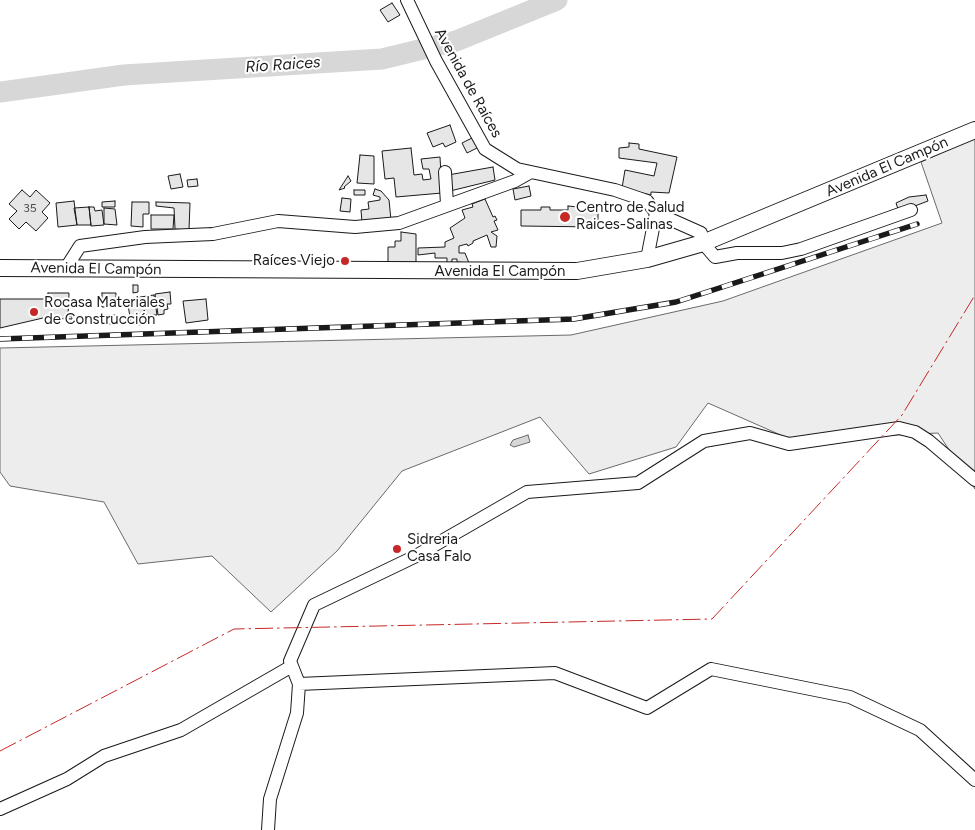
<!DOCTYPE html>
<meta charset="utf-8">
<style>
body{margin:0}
canvas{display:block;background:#fff}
</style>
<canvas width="975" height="830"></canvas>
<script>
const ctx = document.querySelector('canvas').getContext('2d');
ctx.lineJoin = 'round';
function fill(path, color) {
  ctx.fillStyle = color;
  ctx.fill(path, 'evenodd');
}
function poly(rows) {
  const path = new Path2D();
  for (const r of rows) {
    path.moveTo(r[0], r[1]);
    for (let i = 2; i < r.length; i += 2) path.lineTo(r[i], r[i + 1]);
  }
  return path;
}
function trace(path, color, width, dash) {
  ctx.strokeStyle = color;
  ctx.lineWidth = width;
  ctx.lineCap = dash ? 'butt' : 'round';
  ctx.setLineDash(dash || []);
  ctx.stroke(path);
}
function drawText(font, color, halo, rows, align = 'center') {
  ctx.font = font + ' Figtree,sans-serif';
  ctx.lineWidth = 4;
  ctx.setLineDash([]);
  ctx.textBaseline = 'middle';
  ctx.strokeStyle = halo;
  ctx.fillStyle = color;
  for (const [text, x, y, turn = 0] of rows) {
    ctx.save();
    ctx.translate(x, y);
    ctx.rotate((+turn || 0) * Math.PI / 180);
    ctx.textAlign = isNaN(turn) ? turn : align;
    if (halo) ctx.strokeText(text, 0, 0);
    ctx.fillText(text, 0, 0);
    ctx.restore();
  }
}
const built = poly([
 [975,138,975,489,938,433,792,440,708,403,676,447,589,474,540,417,402,471,337,551,271,612,212,556,138,564,104,502,10,486,0,472,0,348,571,335,723,301,942,223,921,162,975,138]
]);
const water = poly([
 [528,435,530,442,514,447,510,445,513,440,528,435]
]);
const river = poly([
 [0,92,124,75,382,59,456,41,557,0]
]);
const building = poly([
 [392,3,400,15,388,22,380,10,392,3],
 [450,125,456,142,445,147,443,143,433,147,427,133,450,125],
 [474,137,479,147,467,153,462,143,474,137],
 [629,143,639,144,639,149,677,157,669,193,651,192,651,195,622,188,625,170,654,176,657,163,619,158,619,148,629,147,629,143],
 [411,148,414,175,422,174,423,180,431,179,429,169,423,169,421,159,440,157,442,193,396,197,394,178,385,179,382,151,411,148],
 [360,155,374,156,374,184,357,183,360,155],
 [493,167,495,180,450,191,448,175,493,167],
 [180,174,183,187,171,189,168,176,180,174],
 [348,176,351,181,344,187,345,188,339,190,348,176],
 [197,179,198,186,188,187,187,180,197,179],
 [529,186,531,196,515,200,513,189,529,186],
 [375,189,381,191,389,200,391,220,362,222,361,210,369,209,368,202,380,200,380,197,373,195,375,189],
 [22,190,30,197,36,190,50,203,42,212,48,218,36,231,26,222,19,229,9,219,17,211,9,204,22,190],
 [354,190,365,190,365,195,354,195,354,190],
 [926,195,928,201,899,212,896,203,909,197,926,195],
 [342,198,351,199,350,212,340,211,342,198],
 [485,199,493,217,495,216,497,220,494,221,498,230,491,232,497,236,496,247,491,247,487,235,473,241,473,243,468,246,467,244,459,246,459,253,465,253,469,263,457,262,457,259,452,259,452,262,447,263,447,258,435,258,435,253,418,255,418,248,445,247,445,242,454,238,450,228,465,218,462,210,473,207,472,204,485,199],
 [74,201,77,225,58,227,56,203,74,201],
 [115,201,115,207,102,207,102,202,115,201],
 [132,202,149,202,149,214,143,214,143,227,131,226,132,202],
 [156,202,190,203,189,230,175,229,174,208,156,206,156,202],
 [568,206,578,207,578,211,598,211,598,227,521,226,521,210,541,210,541,207,550,207,550,210,568,210,568,206],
 [89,207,94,207,95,211,102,210,104,225,91,226,89,207],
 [89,207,91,225,77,225,74,208,89,207],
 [104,208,115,209,117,225,104,224,104,208],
 [151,215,174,215,173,229,151,229,151,215],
 [401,232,416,234,416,262,388,262,388,247,395,247,395,241,401,241,401,232],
 [133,285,138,285,138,292,133,293,133,285],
 [170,292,171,304,167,304,168,309,164,310,164,314,158,315,155,294,170,292],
 [48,293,69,293,68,316,72,316,72,319,43,318,0,328,0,299,48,299,48,293],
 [102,293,116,293,116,307,102,307,102,293],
 [154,295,157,315,147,315,144,310,146,324,137,325,136,322,131,323,127,299,154,295],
 [206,299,208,320,186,323,183,301,206,299],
 [102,315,116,315,116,324,102,324,102,315]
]);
const minor = poly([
 [407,0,436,61,485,149,517,169,615,190,647,201,656,213,701,233,703,243,715,257,737,253,782,253,801,249,911,210],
 [445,172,447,204],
 [647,259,656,213],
 [66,268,80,246,145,237,213,234,278,221,355,227,399,223,515,181,531,172],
 [299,684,555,673,647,708,711,669,850,697,920,730,975,780],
 [0,809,67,779,104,756,181,730,292,666],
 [268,830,270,799,297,713,299,684,290,661,314,605,414,557,527,492,638,483,704,441,750,433,789,444,899,428,915,432,929,441,975,480]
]);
const major = poly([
 [0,268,577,271,647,259,703,243,975,130]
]);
const rail = poly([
 [0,339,574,319,676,302,917,224]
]);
const power = poly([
 [0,751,234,629,712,619,902,415,975,295]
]);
const markers = [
 [565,217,6,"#c62828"],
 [345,261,5,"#c62828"],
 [34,312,5,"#c62828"],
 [397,549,5,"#c62828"]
];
const numberNames = [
 ["35",30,208]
];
const streetNames = [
 ["Avenida de Raíces",468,83,61],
 ["Avenida El Campón",887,167,-23],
 ["Avenida El Campón",96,269,1],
 ["Avenida El Campón",500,272]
];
const poiNames = [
 ["Centro de Salud",576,208],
 ["Raices-Salinas",576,225],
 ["Raíces Viejo",335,261,"right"],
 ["Rocasa Materiales",44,303],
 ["de Construcción",44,320],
 ["Sidreria",407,540],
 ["Casa Falo",407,557]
];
const waterNames = [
 ["Río Raices",283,65,-4]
];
fill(built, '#ededed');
trace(built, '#6a6a6a', 1);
fill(water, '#d7d7d7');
trace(water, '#6a6a6a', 1);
trace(river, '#d7d7d7', 21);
fill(building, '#e6e6e6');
trace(building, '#1a1a1a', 1);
trace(minor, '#1a1a1a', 14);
trace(major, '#1a1a1a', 18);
trace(minor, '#fff', 12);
trace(major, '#fff', 16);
trace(rail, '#1a1a1a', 5.5);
trace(rail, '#fff', 4, [11]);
trace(power, '#c62828', 1, [18, 4, 2.5, 4]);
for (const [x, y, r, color] of markers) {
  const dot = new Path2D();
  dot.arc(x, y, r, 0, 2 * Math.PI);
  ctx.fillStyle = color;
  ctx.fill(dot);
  trace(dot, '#fff', 2);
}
drawText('12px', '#4d4d4d', null, numberNames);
drawText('15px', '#1a1a1a', '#fff', streetNames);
drawText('15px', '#1a1a1a', '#fff', poiNames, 'left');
drawText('italic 16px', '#1a1a1a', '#fff', waterNames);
</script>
